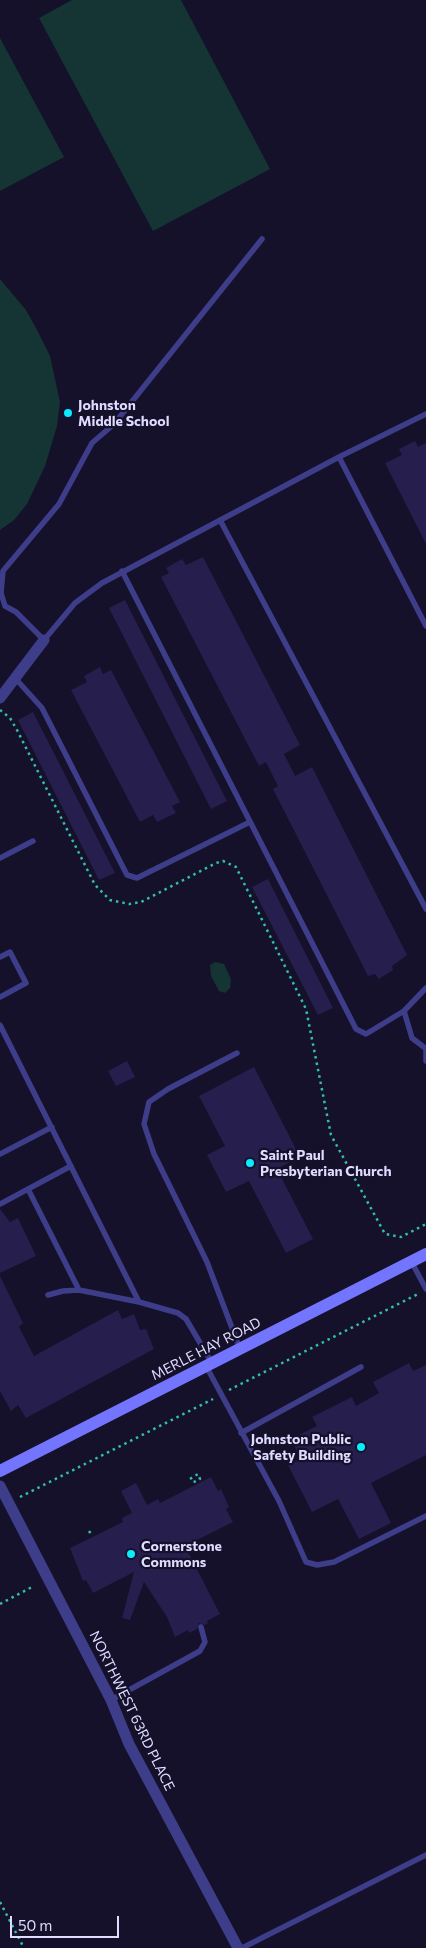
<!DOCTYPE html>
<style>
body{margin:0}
#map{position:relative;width:426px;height:1948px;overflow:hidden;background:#15112b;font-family:Commissioner,sans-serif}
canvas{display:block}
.scale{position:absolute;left:10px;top:1916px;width:109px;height:22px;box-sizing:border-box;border:2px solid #dfdcff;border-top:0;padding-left:6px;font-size:15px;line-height:18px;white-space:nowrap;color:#dfdcff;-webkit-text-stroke:4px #15112b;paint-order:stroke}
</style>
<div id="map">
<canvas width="426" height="1948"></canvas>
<div class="scale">50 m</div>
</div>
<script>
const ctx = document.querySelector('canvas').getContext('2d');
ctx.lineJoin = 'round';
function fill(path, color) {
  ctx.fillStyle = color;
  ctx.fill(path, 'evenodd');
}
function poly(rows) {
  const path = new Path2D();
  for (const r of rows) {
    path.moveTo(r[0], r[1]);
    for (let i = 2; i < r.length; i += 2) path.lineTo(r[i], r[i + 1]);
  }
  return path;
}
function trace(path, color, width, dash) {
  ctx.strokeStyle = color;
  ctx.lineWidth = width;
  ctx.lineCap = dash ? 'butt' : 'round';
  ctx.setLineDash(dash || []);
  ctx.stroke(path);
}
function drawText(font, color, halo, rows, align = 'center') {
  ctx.font = font + ' Commissioner,sans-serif';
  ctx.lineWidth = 4.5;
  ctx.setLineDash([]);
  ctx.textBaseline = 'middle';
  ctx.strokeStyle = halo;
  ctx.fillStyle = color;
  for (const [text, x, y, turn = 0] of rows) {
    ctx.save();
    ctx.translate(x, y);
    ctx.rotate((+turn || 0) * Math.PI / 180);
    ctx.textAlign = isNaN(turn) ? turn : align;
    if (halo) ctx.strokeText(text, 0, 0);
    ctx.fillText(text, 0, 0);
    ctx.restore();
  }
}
const green = poly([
 [72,0,181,0,270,169,153,231,39,18],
 [0,38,64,157,0,191],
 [0,279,26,310,36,328,50,356,60,402,57,426,45,466,27,504,14,520,0,530],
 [215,962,224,964,231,979,230,988,225,993,219,991,211,976,210,965]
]);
const building = poly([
 [415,441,418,447,426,443,426,544,385,463,402,455,399,449],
 [203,557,300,745,284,754,295,776,312,767,407,955,392,966,393,970,379,979,375,974,368,976,273,789,278,786,266,762,259,766,161,577,169,573,166,568,182,559,186,565],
 [125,600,227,801,211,809,109,608],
 [100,667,103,674,111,670,180,802,172,806,176,813,157,822,153,815,140,822,71,690,87,682,84,676],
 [33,712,115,873,99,880,18,720],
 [268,879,333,1008,318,1015,252,887],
 [127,1061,135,1077,116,1086,108,1071],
 [254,1067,300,1157,277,1169,313,1239,286,1253,249,1181,226,1192,207,1155,225,1146,199,1096],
 [0,1209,10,1222,18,1218,36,1256,0,1273],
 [0,1276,23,1323,19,1327,34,1356,118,1310,122,1319,134,1314,140,1330,146,1329,154,1349,26,1418,18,1405,11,1411,0,1391],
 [409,1363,413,1371,426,1365,426,1455,371,1483,391,1523,359,1539,338,1499,312,1512,288,1465,301,1459,291,1439,317,1426,312,1417,352,1397,356,1406,379,1393,373,1382],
 [211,1477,218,1491,221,1489,229,1507,226,1509,233,1522,185,1546,220,1614,207,1621,208,1623,205,1625,199,1623,197,1629,189,1633,188,1630,175,1637,167,1617,144,1582,130,1620,122,1618,134,1572,93,1593,86,1580,83,1581,70,1548,123,1522,122,1518,132,1513,121,1491,136,1483,147,1505,158,1499,160,1503]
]);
const path = poly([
 [0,710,10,718,17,730,95,885,110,900,129,904,141,902,216,863,223,861,236,867,306,1009,331,1135,385,1234,401,1237,426,1224],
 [229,1390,418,1294],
 [190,1479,198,1474,200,1479,190,1484],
 [20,1497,213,1399],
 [89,1531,91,1534],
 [0,1604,32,1587],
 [0,1902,24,1948]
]);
const service = poly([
 [262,239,114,424,92,443,59,504,3,571,1,593,5,606,16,612,44,640,75,603,102,583,339,457,426,626],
 [339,457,426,414],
 [220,520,426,909],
 [122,571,356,1029,366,1034,404,1011],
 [15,678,42,708,127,875,137,878,250,822],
 [0,858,33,841],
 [0,957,10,952,26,983,0,997],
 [0,1025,139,1302,178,1313,186,1319,212,1363],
 [425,1048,412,1038,404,1011,426,988],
 [426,1048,426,1061],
 [237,1053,168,1089,149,1102,144,1124,154,1154,207,1262,240,1349],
 [0,1154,52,1127],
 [28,1189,79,1290,139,1302],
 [0,1204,71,1166],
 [411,1261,426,1289],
 [48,1295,63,1291,79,1290],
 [206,1366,279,1501,306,1562,317,1565,334,1562,426,1516],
 [241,1433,361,1367],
 [111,1700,200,1651,205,1642,201,1627],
 [242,1948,426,1855]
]);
const minor = poly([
 [0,698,44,640],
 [0,1486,111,1700,129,1744,238,1948]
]);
const secondary = poly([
 [0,1471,426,1254]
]);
const markers = [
 [68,413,5,"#0aecfd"],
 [250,1163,5,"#0aecfd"],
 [361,1447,5,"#0aecfd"],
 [131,1554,5,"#0aecfd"]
];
const poiNames = [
 ["Johnston",78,405],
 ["Middle School",78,421],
 ["Saint Paul",260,1155],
 ["Presbyterian Church",260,1171],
 ["Johnston Public",351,1439,"right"],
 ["Safety Building",351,1455,"right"],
 ["Cornerstone",141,1546],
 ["Commons",141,1562]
];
const streetNames = [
 ["MERLE HAY ROAD",206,1349,-27],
 ["NORTHWEST 63RD PLACE",132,1711,64]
];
fill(green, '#143533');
fill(building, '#261e4c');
trace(path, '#32bdb0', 2.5, [2.5, 4]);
trace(service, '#3e3d8a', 5.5);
trace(minor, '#3e3d8a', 11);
trace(secondary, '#7475fe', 12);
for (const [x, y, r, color] of markers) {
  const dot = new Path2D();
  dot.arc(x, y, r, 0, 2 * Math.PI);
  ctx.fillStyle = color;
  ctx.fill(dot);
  trace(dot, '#15112b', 2);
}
drawText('bold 14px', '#dfdcff', '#15112b', poiNames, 'left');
drawText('14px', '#dfdcff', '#15112b', streetNames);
</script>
